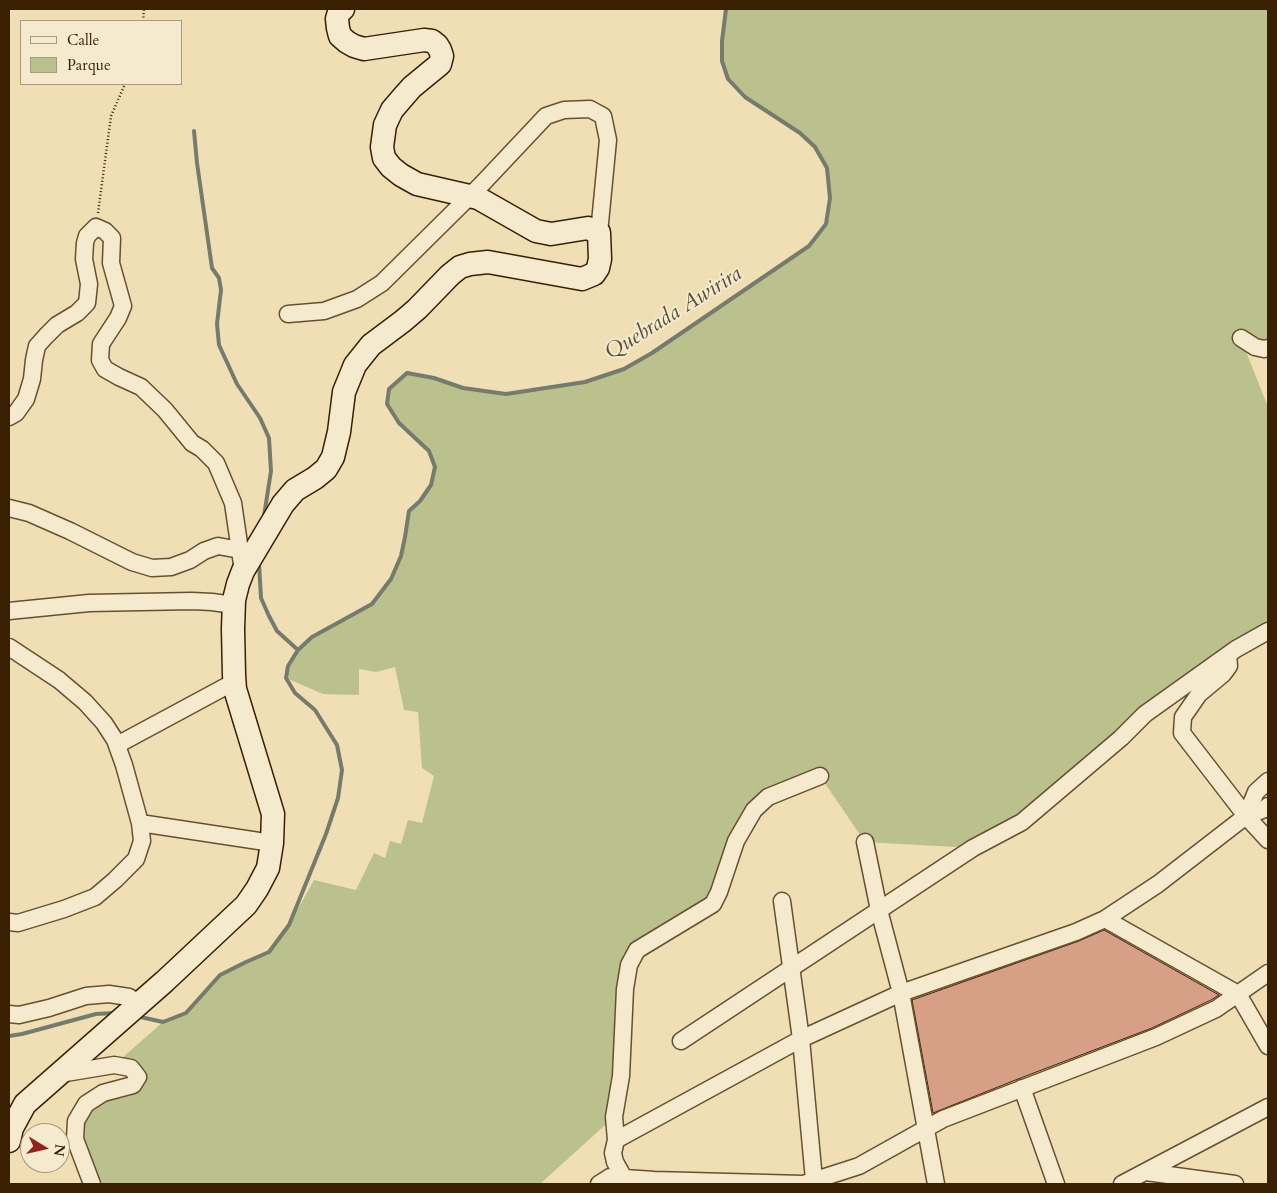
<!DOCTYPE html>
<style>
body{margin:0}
#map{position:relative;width:1277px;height:1193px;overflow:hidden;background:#f0dfb4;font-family:Cardo,serif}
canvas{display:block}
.frame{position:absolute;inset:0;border:10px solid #392003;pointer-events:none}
.legend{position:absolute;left:20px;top:20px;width:162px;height:65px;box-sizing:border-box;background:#f5eace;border:1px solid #aa997d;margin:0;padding:6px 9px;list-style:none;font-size:15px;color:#392003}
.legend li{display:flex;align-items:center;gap:10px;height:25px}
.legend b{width:25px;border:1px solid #aa997d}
.north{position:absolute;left:20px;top:1123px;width:50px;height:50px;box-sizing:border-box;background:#f5eace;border:1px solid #aa997d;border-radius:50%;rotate:99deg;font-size:14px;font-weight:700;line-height:20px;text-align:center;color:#392003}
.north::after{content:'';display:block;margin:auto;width:18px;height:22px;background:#8f2418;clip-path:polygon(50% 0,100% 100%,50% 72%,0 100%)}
</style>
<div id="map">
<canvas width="1277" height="1193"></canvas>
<div class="frame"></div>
<ul class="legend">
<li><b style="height:6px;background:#f5eace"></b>Calle</li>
<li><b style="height:14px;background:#bbc18c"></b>Parque</li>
</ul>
<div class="north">N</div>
</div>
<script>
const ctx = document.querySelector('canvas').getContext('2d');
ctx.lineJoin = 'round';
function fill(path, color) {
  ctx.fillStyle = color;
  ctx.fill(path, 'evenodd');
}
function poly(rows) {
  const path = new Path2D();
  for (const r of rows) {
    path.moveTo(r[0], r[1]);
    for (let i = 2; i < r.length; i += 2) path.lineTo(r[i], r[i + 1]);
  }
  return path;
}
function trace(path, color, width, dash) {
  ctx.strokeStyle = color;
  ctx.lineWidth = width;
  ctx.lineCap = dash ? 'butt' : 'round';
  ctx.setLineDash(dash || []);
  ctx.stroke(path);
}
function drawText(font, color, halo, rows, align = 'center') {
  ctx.font = font + ' Cardo,serif';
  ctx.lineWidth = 4;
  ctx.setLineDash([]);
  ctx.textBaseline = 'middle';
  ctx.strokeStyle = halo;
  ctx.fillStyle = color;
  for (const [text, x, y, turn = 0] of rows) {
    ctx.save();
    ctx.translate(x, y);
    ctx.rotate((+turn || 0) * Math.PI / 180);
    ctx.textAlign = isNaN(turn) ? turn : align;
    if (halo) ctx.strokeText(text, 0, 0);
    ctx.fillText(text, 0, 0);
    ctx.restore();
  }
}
const green = poly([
 [726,9,1268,9,1268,348,1241,339,1268,407,1268,628,1236,649,1022,822,973,848,865,842,820,776,754,810,719,892,637,950,614,1117,540,1184,92,1184,76,1121,138,1078,114,1065,163,1022,186,1013,220,975,269,952,289,925,314,880,356,890,374,853,385,858,390,841,401,844,408,820,422,823,434,776,422,768,418,712,404,710,395,667,376,672,359,669,359,695,323,694,286,678,288,666,298,650,312,637,372,604,391,579,401,556,405,537,409,511,420,501,431,485,435,467,429,451,399,423,387,404,389,389,407,373,434,378,463,388,506,394,585,382,624,369,652,353,809,246,826,224,830,198,827,168,815,147,800,133,745,97,728,79,722,61,722,41]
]);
const stream = poly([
 [194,131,197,163,212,268,219,278,221,290,217,324,219,345,237,384,260,418,269,438,271,471,264,516],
 [259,563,261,598,269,616,277,631,298,650],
 [136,1016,163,1022,186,1013,220,975,246,962,269,952,289,925,326,834,338,798,342,770,337,745,315,710,295,693,286,678,288,666,298,650,312,637,372,604,391,579,401,556,405,537,409,511,420,501,431,485,435,467,429,451,399,423,387,404,389,389,407,373,434,378,463,388,506,394,585,382,624,369,652,353,809,246,826,224,830,198,827,168,815,147,800,133,745,97,728,79,722,61,722,41,726,9],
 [9,1036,22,1034,96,1014,114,1013]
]);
const building = poly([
 [1104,930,1219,995,1211,1000,1152,1028,1018,1079,933,1113,912,1000,1079,941,1104,930]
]);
const path = poly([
 [143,21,144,9],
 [98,213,111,116,125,84]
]);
const street = poly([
 [288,314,324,311,357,299,382,283,481,185,546,116,564,110,590,109,603,116,608,140,599,233],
 [1241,338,1255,347,1264,349,1268,348],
 [9,417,16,413,26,399,32,379,34,360,37,346,46,336,57,325,77,313,87,303,89,284,84,259,85,243,87,236,96,227,105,231,112,238,111,263,123,306,118,318,101,344,100,360,105,369,119,377,141,387,165,410,192,443,202,449,216,463,233,503,243,571],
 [9,508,29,513,70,531,132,562,152,568,171,567,190,560,204,551,218,546,240,550],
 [9,611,89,603,192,601,212,602,234,605],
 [9,647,59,680,85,702,104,723,115,740,124,765,140,823,142,841,136,859,115,880,95,897,64,909,18,923,9,922],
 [1228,655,1229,666,1223,674,1199,694,1183,717,1182,733,1246,816,1268,840],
 [117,745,234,682],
 [1246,816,1256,792,1268,781],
 [140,823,272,843],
 [865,842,879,910,901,993,936,1184],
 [782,901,801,1039,814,1180],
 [1105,919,1238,994,1268,1046],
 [9,1014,19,1015,49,1008,86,996,109,994,129,997,139,1003],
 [681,1041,973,848,1022,822,1121,738,1145,714,1236,649,1268,631],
 [60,1074,114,1065,131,1068,138,1077,133,1085,103,1093,86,1104,76,1121,75,1139,92,1184],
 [1022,1088,1056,1184],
 [616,1140,614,1117,621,1076,625,989,629,965,637,950,713,904,719,892,736,841,754,810,768,797,820,776],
 [1146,1172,1235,1184],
 [624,1178,615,1162,613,1153,616,1140,801,1039,901,993,1076,932,1105,919,1158,884,1246,816,1265,809,1268,806],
 [599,1184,610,1177,654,1180,803,1184,859,1166,943,1119,1156,1037,1216,1009,1268,973],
 [1122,1184,1268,1107]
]);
const secondary = poly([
 [9,1141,12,1128,25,1104,165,981,246,905,257,889,268,868,272,843,273,814,235,689,234,675,233,629,234,600,238,584,243,571,283,504,295,490,315,478,326,469,333,457,339,432,344,392,355,365,371,345,403,321,417,309,450,275,460,267,470,264,488,262,582,279,594,274,598,268,600,259,599,233,588,228,551,234,536,231,478,198,417,184,401,175,391,167,384,158,382,147,385,125,392,110,404,96,412,87,440,64,442,56,440,50,437,45,432,41,424,40,364,49,354,46,347,42,340,36,338,28,337,19,339,12,343,9]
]);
const waterNames = [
 ["Quebrada Awirira",674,314,-32]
];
fill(green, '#bbc18c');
trace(stream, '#757c6e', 4);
fill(building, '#d7a086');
trace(building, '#392003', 1);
trace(street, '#67502f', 19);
trace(secondary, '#392003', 25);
trace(path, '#392003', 2.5, [1, 2.5]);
trace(street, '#f5eace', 16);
trace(secondary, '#f5eace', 22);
drawText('italic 22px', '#574e39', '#f5eace', waterNames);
</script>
